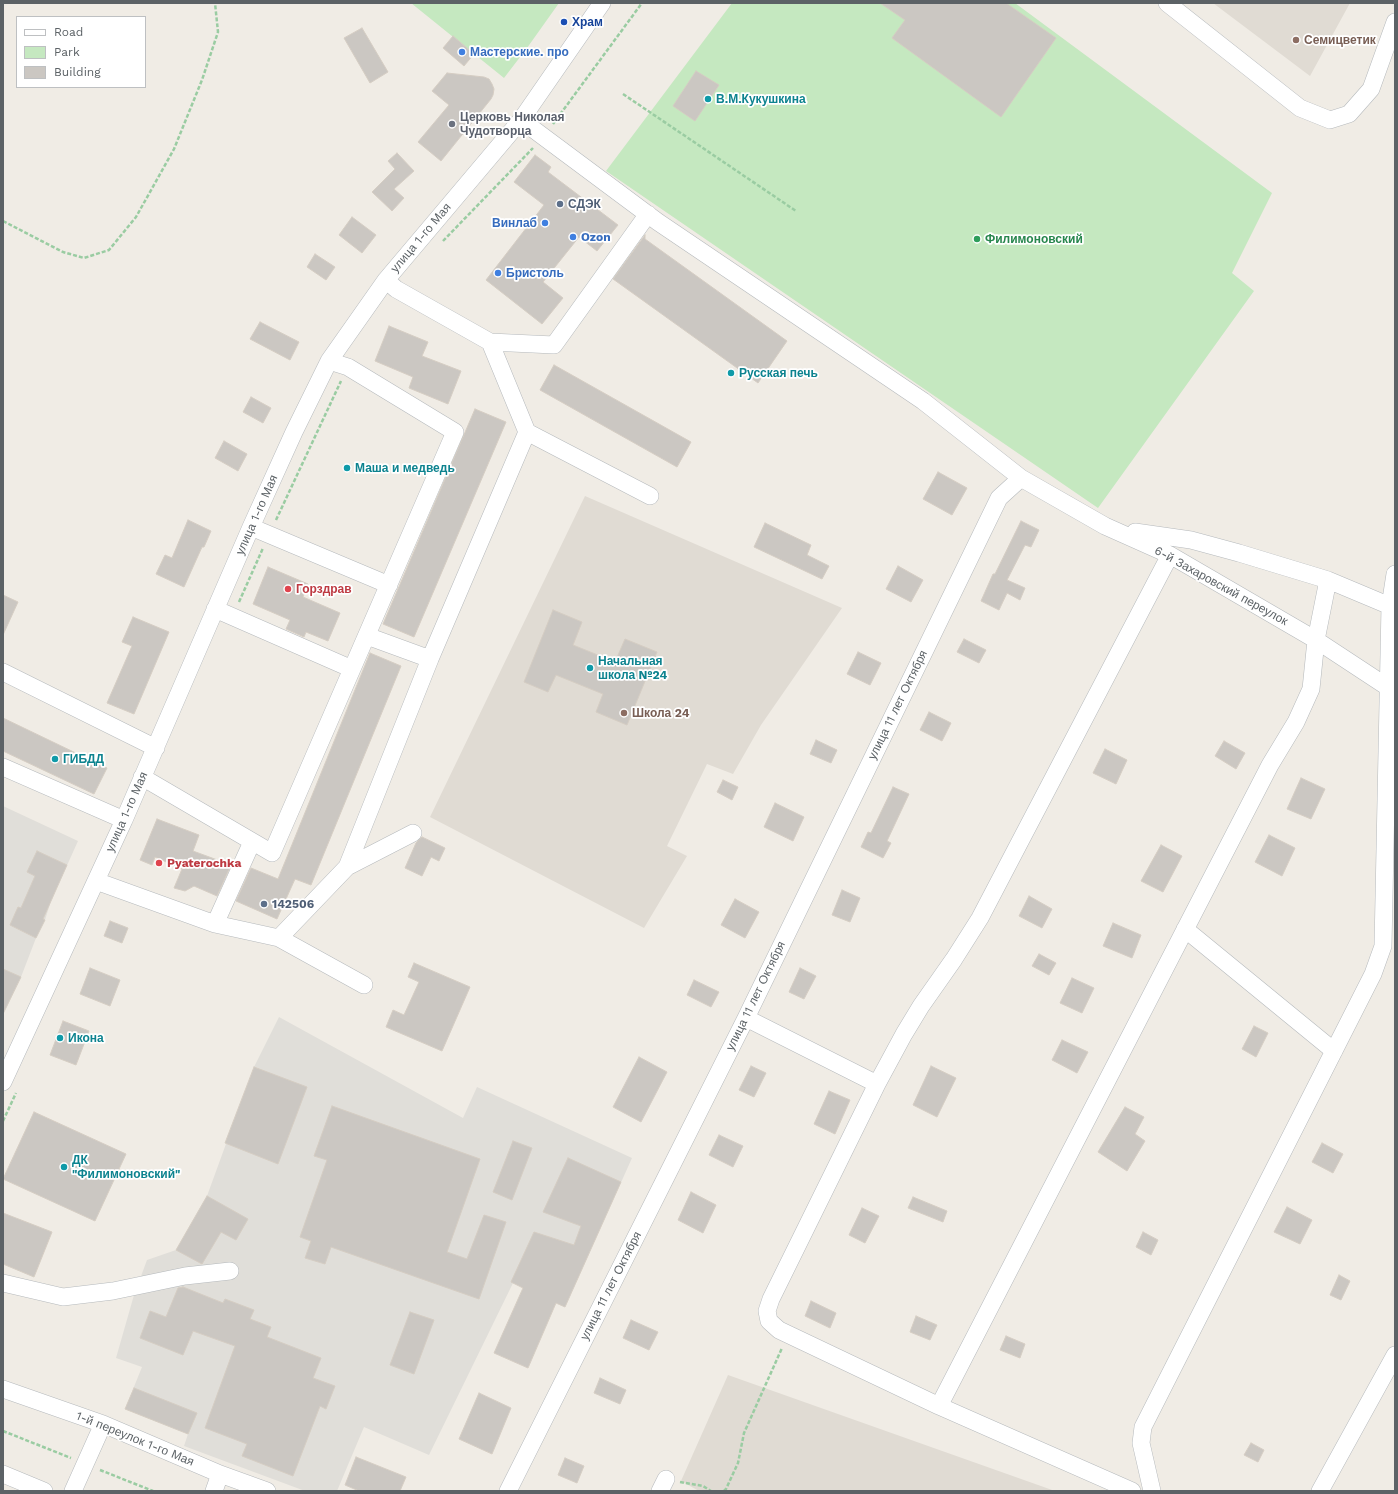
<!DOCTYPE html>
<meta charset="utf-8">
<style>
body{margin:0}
#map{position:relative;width:1398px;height:1494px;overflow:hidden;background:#f0ece5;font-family:"Work Sans",sans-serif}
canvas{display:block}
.frame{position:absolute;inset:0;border:4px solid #5c6266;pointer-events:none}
.legend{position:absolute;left:16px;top:16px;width:130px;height:72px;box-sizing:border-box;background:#fff;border:1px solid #bec0c2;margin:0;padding:5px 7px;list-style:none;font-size:12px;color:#5c6266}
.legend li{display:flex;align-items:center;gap:8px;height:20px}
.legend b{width:20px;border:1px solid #bec0c2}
</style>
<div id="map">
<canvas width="1398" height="1494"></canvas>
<div class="frame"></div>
<ul class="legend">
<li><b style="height:5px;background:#fff"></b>Road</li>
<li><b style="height:11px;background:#c5e8c0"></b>Park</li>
<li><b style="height:11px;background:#cbc7c2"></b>Building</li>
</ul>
</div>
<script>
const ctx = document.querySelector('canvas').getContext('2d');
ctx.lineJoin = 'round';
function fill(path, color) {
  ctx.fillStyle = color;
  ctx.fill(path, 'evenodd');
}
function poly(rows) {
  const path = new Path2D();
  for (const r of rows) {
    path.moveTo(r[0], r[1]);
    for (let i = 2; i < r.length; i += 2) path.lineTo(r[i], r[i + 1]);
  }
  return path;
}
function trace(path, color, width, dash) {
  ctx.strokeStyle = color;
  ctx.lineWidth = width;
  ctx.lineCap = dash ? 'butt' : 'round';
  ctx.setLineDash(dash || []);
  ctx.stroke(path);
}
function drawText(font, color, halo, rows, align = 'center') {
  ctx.font = font + ' "Work Sans",sans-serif';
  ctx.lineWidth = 3.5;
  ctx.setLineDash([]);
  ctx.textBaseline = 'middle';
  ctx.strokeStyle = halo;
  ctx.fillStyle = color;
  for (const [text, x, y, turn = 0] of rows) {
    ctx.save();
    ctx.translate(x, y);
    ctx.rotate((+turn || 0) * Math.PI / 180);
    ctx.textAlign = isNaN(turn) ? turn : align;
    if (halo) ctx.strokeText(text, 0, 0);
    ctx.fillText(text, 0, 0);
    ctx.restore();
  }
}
const industrial = poly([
 [3,806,78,841,51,901,45,920,36,938,21,977,3,1012],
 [279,1017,463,1118,477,1087,632,1158,565,1307,513,1283,429,1455,364,1427,337,1491,305,1491,184,1446,188,1434,125,1409,142,1367,116,1358,134,1295,147,1260,176,1250,207,1196,254,1067]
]);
const education = poly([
 [1213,3,1350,3,1310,76],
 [585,496,842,608,761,725,733,774,707,764,667,846,687,856,644,928,430,817],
 [728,1375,1055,1491,699,1491,681,1481]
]);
const green = poly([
 [411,3,559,3,527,48,504,78],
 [732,3,1015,3,1272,193,1232,273,1254,291,1098,508,606,171]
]);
const building = poly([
 [880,3,1006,3,1056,38,1001,117,892,38,905,20,880,3],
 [362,28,388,72,370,83,344,38,362,28],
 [453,36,474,54,464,66,443,48,453,36],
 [696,71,719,85,695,121,673,106,696,71],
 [447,73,484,77,489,79,492,84,494,89,493,95,491,99,441,161,418,142,449,105,432,91,447,73],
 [397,153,414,171,394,189,404,198,392,211,372,192,395,169,388,161,397,153],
 [535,155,551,167,548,172,618,225,597,251,579,237,543,282,563,298,542,324,486,280,544,205,514,182,535,155],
 [352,217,376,235,362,253,339,235,352,217],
 [645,235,645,239,787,341,758,383,613,279,645,235],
 [315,254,335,267,326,280,307,267,315,254],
 [260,322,299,342,290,360,250,339,260,322],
 [389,326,428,342,422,356,461,371,448,404,409,388,413,377,375,361,389,326],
 [554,365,691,442,677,467,540,390,554,365],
 [251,397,271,408,263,423,243,412,251,397],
 [475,409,506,422,414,637,383,624,475,409],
 [224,441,247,454,238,471,215,458,224,441],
 [938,472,967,488,952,515,923,499,938,472],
 [188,520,211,531,204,547,202,547,184,587,156,574,165,555,172,558,188,520],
 [1021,521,1039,530,1031,547,1025,545,1007,580,1025,588,1020,600,1007,593,999,610,981,601,993,574,995,574,1021,521],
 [765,523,811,545,807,555,829,566,822,579,754,547,765,523],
 [898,566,923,580,911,602,886,589,898,566],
 [268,567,308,584,303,597,340,613,328,641,306,632,304,637,286,629,290,620,253,604,268,567],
 [3,595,18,602,3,635,3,595],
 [553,610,582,622,573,645,615,662,625,639,657,652,627,725,596,712,603,694,556,675,548,692,524,682,553,610],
 [133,617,169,632,134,714,107,703,132,646,122,642,133,617],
 [964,639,986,650,979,663,957,652,964,639],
 [858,652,881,663,870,685,847,674,858,652],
 [370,653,401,666,311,885,295,879,277,919,236,901,251,868,278,879,370,653],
 [929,712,951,723,942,741,920,730,929,712],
 [3,718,107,768,94,794,3,751,3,718],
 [816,740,837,750,831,763,810,754,816,740],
 [1224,741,1245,753,1236,769,1215,756,1224,741],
 [1105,749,1127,760,1116,784,1093,773,1105,749],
 [1301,778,1325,789,1311,819,1287,809,1301,778],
 [723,780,738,787,732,800,717,792,723,780],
 [893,787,909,794,887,841,891,843,883,858,861,847,868,832,871,833,893,787],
 [775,803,804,817,793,841,764,827,775,803],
 [157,819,199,835,193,851,231,865,217,896,194,886,185,891,174,888,182,869,155,857,152,865,140,860,157,819],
 [1269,835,1295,848,1282,876,1255,862,1269,835],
 [422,837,445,848,439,861,431,857,422,876,405,868,416,843,422,837],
 [1161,845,1182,856,1163,892,1141,881,1161,845],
 [37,851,67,865,43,919,45,920,36,938,10,925,18,907,21,908,35,876,27,872,37,851],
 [842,890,860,898,850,922,832,915,842,890],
 [1029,896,1052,909,1042,928,1019,916,1029,896],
 [735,899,759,912,745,938,721,925,735,899],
 [110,921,128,928,122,943,104,936,110,921],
 [1113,923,1141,935,1132,958,1103,946,1113,923],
 [1039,954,1056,963,1049,975,1032,966,1039,954],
 [414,963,470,987,442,1051,386,1027,393,1010,404,1015,419,982,408,977,414,963],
 [90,968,120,980,110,1006,80,994,90,968],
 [800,968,816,976,804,999,789,992,800,968],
 [3,969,21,977,3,1014,3,969],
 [1072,978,1094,988,1082,1013,1060,1003,1072,978],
 [694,980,719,992,711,1007,687,995,694,980],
 [63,1021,89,1031,76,1065,50,1055,63,1021],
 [1254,1026,1268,1033,1256,1057,1242,1049,1254,1026],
 [1062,1040,1088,1052,1077,1073,1052,1060,1062,1040],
 [639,1057,667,1072,641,1122,613,1107,639,1057],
 [751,1066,766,1073,754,1097,739,1090,751,1066],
 [931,1066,956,1078,937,1117,913,1105,931,1066],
 [254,1067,307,1087,278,1164,225,1143,254,1067],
 [829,1091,850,1100,835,1134,814,1124,829,1091],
 [332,1106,480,1159,447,1252,467,1259,484,1215,506,1222,479,1299,331,1247,325,1264,305,1258,311,1241,300,1237,327,1160,314,1156,332,1106],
 [1125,1107,1144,1117,1135,1134,1145,1141,1127,1171,1098,1152,1125,1107],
 [34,1112,126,1154,95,1221,3,1179,34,1112],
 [719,1135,743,1146,733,1167,709,1155,719,1135],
 [513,1141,532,1148,512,1200,493,1192,513,1141],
 [1322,1143,1343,1154,1333,1173,1312,1162,1322,1143],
 [568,1158,621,1182,565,1307,556,1303,528,1368,494,1353,523,1288,511,1282,534,1232,574,1245,581,1226,543,1212,568,1158],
 [691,1192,716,1205,703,1233,678,1220,691,1192],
 [207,1196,248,1219,236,1240,221,1232,202,1264,176,1250,207,1196],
 [913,1197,947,1211,943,1222,908,1208,913,1197],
 [1287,1207,1312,1220,1300,1244,1274,1232,1287,1207],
 [862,1208,879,1216,865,1243,849,1235,862,1208],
 [3,1213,52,1232,34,1277,3,1264,3,1213],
 [1143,1232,1158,1240,1151,1255,1136,1247,1143,1232],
 [1339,1275,1350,1281,1341,1300,1330,1295,1339,1275],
 [183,1287,223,1303,225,1299,254,1310,250,1319,271,1327,267,1337,321,1358,313,1378,335,1386,326,1409,320,1406,293,1476,242,1456,247,1444,205,1428,235,1346,193,1331,183,1355,140,1338,150,1311,166,1317,178,1288,183,1287],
 [811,1301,836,1313,830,1328,805,1316,811,1301],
 [410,1312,434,1320,414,1374,390,1365,410,1312],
 [916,1316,937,1325,930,1340,910,1332,916,1316],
 [631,1320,658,1332,649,1350,623,1338,631,1320],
 [1006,1336,1025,1344,1020,1358,1000,1350,1006,1336],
 [600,1378,626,1390,620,1404,594,1393,600,1378],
 [134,1388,197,1413,188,1434,125,1409,134,1388],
 [479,1393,511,1408,492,1454,459,1439,479,1393],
 [1251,1443,1264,1450,1258,1462,1244,1455,1251,1443],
 [356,1457,406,1477,400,1491,359,1491,345,1485,356,1457],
 [565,1458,584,1466,577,1483,558,1475,565,1458]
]);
const path = poly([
 [623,94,796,211],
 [553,124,642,3],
 [3,221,63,252,84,258,109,250,136,217,174,149,202,80,218,32,215,3],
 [443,241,533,148],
 [276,520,341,381],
 [239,602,263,548],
 [3,1121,16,1093],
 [3,1431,71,1458],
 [100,1470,153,1491],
 [680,1482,703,1486,711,1491],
 [724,1491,726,1489,738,1463,744,1433,782,1348]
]);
const minor = poly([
 [1167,3,1300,108,1330,120,1349,114,1371,89,1395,22],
 [521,120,658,222,923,401,1021,478,1105,526,1170,555,1316,640,1389,688,1395,689],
 [386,280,396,289,490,342,527,432,650,496],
 [490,342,554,345,648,214],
 [251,527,389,585],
 [1135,532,1191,540,1239,553,1328,580,1390,606],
 [215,609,352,669],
 [367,636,430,659],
 [3,672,156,748],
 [3,767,124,820],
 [142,777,272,853,455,432,348,367,329,361],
 [347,867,413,833],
 [96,881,215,924,279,938,364,985],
 [215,924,252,842],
 [1185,929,1334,1051],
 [279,938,347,867,430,659,527,432],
 [746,1018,877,1084],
 [3,1082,124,820,251,527,294,432,329,361,386,280,521,120,602,3],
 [3,1283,63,1297,113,1291,185,1276,230,1271],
 [3,1389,103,1424,220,1474,267,1491],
 [939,1406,1270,765,1296,722,1311,689,1316,640,1328,580],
 [3,1474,44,1491],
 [73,1491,103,1424],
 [214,1491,220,1474],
 [508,1491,746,1018,999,498,1021,478],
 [660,1491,666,1479],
 [1132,1491,939,1406,779,1330,769,1321,767,1311,771,1299,877,1084,904,1034,921,1006,954,959,980,918,1170,555],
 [1152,1491,1141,1443,1143,1427,1373,974,1383,946,1390,606,1395,574],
 [1320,1491,1395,1355]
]);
const markers = [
 [564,22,4,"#1a4fb4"],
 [1296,40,4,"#8d6e63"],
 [462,52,4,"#3f7fe0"],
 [708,99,4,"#0f9aa8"],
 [452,124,4,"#6b7280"],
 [560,204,4,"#5c6f8a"],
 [545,223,4,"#3f7fe0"],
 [573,237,4,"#3f7fe0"],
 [977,239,4,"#2e9e5b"],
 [498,273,4,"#3f7fe0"],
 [731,373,4,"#0f9aa8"],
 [347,468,4,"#0f9aa8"],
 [288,589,4,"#e0444e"],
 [590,668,4,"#0f9aa8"],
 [624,713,4,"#8d6e63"],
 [55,759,4,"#0f9aa8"],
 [159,863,4,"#e0444e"],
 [264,904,4,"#5c6f8a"],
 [60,1038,4,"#0f9aa8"],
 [64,1167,4,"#0f9aa8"]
];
const transitNames = [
 ["Храм",572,22]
];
const educationNames = [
 ["Семицветик",1304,40],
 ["Школа 24",632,713]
];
const shopNames = [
 ["Мастерские. про",470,52],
 ["Винлаб",537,223,"right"],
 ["Ozon",581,237],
 ["Бристоль",506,273]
];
const cultureNames = [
 ["В.М.Кукушкина",716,99],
 ["Русская печь",739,373],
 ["Маша и медведь",355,468],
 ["Начальная",598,661],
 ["школа №24",598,675],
 ["ГИБДД",63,759],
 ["Икона",68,1038],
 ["ДК",72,1160],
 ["\"Филимоновский\"",72,1174]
];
const worshipNames = [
 ["Церковь Николая",460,117],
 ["Чудотворца",460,131]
];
const serviceNames = [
 ["СДЭК",568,204],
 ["142506",272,904]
];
const streetNames = [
 ["улица 1-го Мая",421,238,-50],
 ["улица 1-го Мая",257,515,-66],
 ["6-й Захаровский переулок",1221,586,29],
 ["улица 11 лет Октября",898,705,-64],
 ["улица 1-го Мая",127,812,-66],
 ["улица 11 лет Октября",756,996,-64],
 ["улица 11 лет Октября",611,1286,-63],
 ["1-й переулок 1-го Мая",135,1439,22]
];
const leisureNames = [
 ["Филимоновский",985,239]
];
const healthNames = [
 ["Горздрав",296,589],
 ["Pyaterochka",167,863]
];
fill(industrial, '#e0ded9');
fill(education, '#e0dbd3');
fill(green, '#c5e8c0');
fill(building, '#cbc7c2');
trace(building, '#d5cdc3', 1);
trace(minor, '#b5b9bc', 18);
trace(path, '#9acca2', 2.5, [4, 2]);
trace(minor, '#fff', 17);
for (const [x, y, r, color] of markers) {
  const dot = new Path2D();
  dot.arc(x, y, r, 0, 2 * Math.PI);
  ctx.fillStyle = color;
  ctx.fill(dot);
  trace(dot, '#fff', 1.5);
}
drawText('bold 12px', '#164399', '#fff', transitNames, 'left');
drawText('bold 12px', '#785e54', '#fff', educationNames, 'left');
drawText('bold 12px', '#366cbe', '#fff', shopNames, 'left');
drawText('bold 12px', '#0d838f', '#fff', cultureNames, 'left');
drawText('bold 12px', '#5b616d', '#fff', worshipNames, 'left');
drawText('bold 12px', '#4e5e75', '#fff', serviceNames, 'left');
drawText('12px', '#5c6266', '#fff', streetNames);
drawText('bold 12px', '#27864d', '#fff', leisureNames, 'left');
drawText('bold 12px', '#be3a42', '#fff', healthNames, 'left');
</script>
